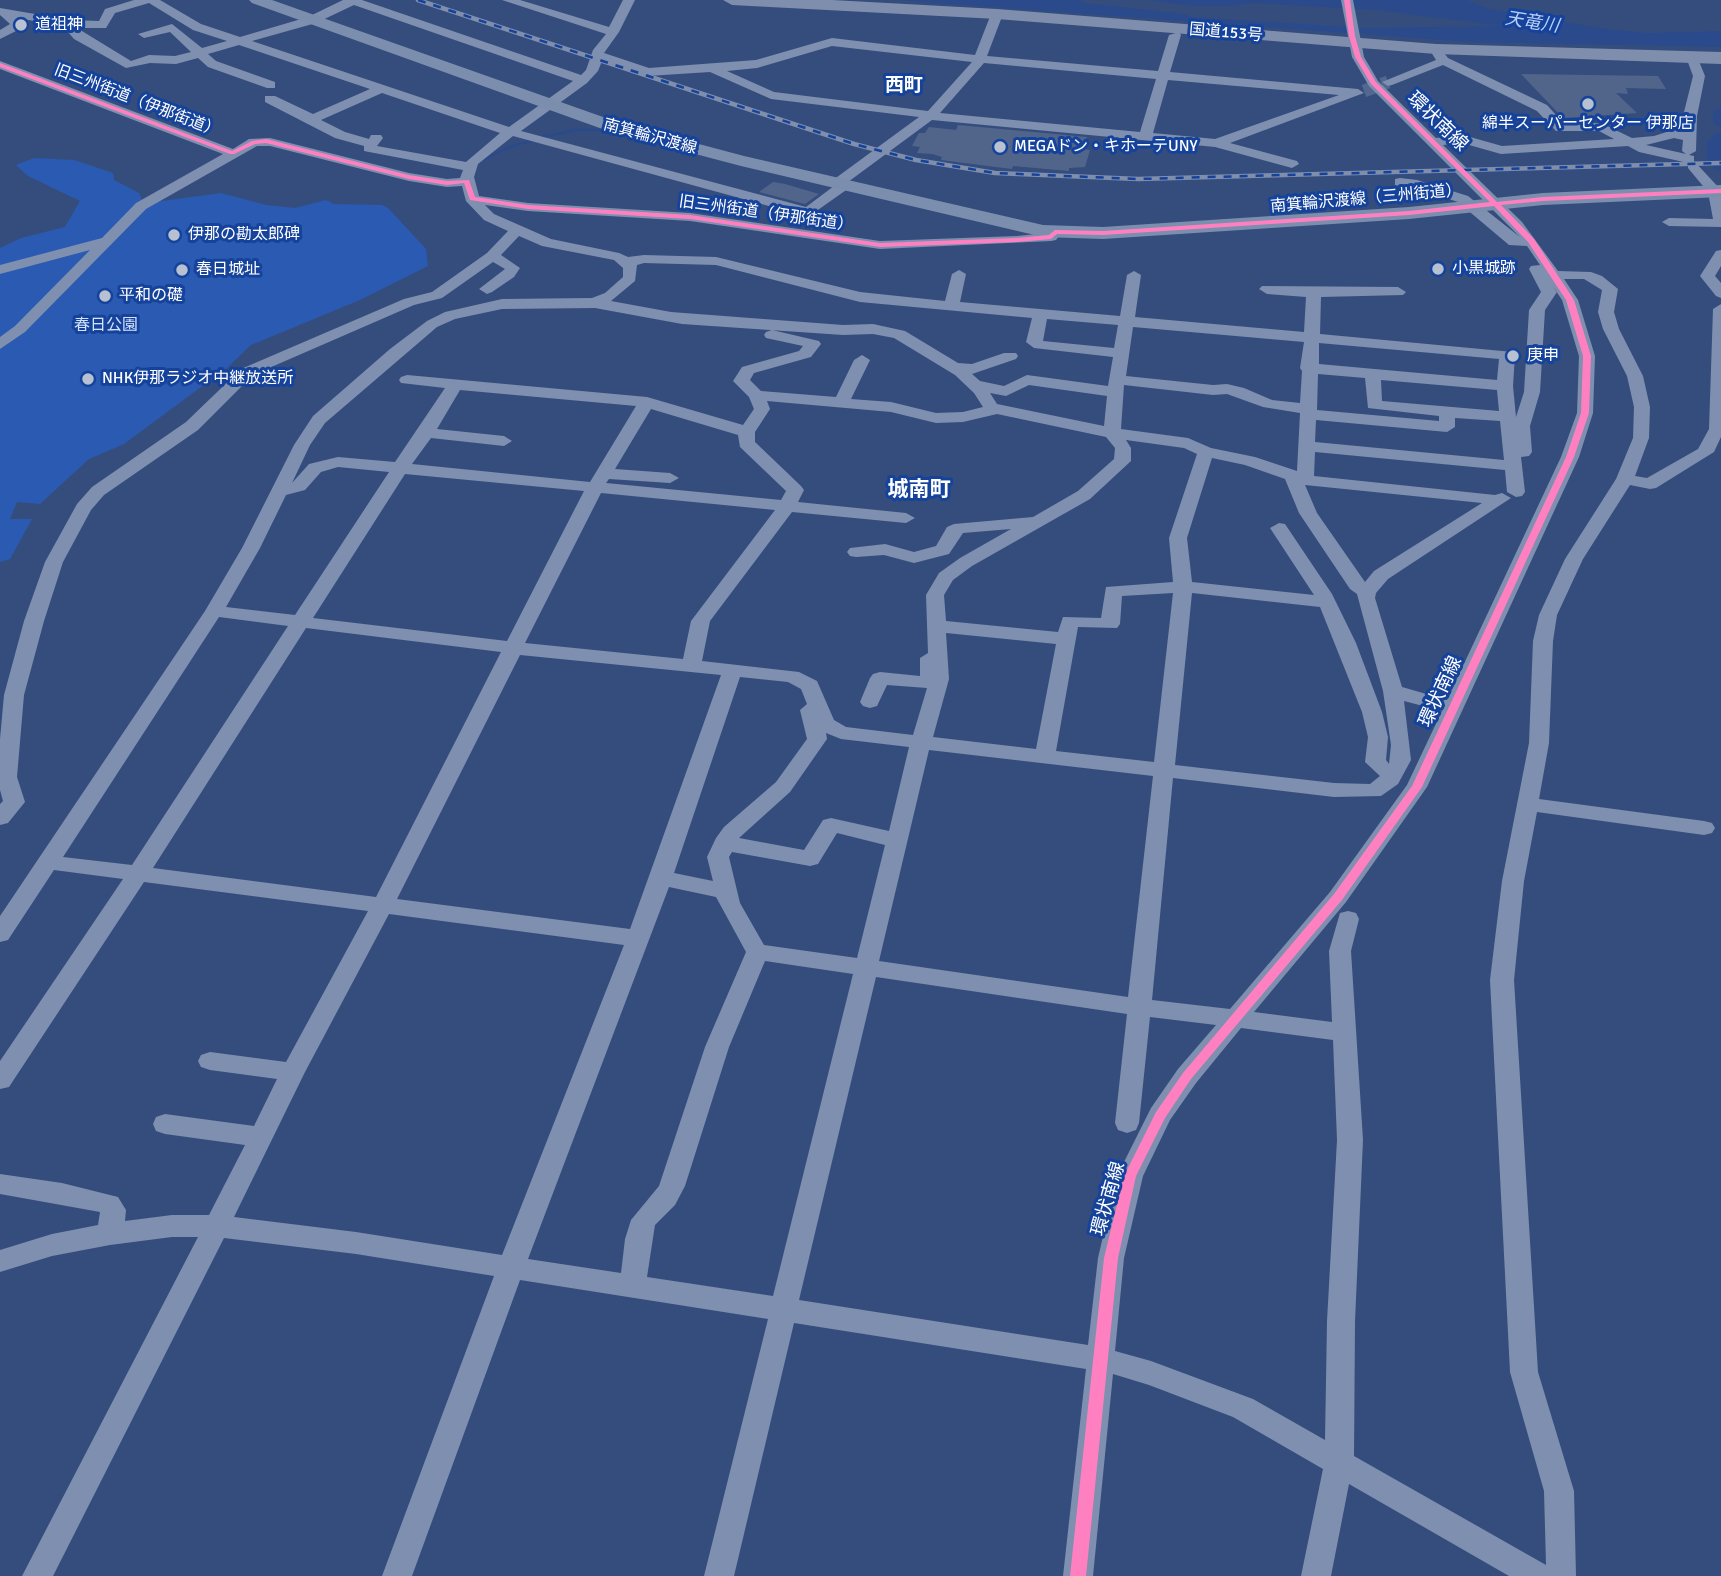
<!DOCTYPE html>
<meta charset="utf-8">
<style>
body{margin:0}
canvas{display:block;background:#344d7d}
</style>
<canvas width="1721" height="1576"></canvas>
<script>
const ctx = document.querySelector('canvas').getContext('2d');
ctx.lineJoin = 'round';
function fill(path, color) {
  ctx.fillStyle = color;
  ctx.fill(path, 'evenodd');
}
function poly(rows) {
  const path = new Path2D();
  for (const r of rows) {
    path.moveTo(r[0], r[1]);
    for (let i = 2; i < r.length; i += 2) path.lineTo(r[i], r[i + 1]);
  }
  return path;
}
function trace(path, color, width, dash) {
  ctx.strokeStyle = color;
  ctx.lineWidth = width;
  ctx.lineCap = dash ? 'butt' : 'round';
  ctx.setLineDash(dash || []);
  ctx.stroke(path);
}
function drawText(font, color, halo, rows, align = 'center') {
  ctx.font = font + ' Signika,"Noto Sans JP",sans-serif';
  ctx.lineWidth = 6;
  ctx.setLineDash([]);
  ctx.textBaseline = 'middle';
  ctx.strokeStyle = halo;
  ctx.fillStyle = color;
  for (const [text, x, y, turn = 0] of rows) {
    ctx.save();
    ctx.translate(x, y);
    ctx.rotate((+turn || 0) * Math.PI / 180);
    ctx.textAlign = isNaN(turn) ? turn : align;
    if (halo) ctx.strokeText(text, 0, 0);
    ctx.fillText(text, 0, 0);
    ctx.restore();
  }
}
const green = poly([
 [34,158,74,160,113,173,114,180,139,193,142,200,154,202,221,193,266,205,295,208,326,200,334,204,382,205,388,208,426,249,428,266,360,300,251,345,228,367,124,444,89,459,40,504,17,502,10,519,32,519,10,559,0,562,0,248,21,238,65,227,80,201,28,176,16,165]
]);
const water = poly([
 [896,0,1079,0,1084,3,1185,14,1191,17,1365,28,1503,26,1376,10,1253,3,1230,6,1191,6,1149,0,1467,0,1490,9,1606,29,1647,33,1721,31,1721,47,1470,42]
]);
const stream = poly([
 [541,137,576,130,603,130],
 [485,159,509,147,534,140]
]);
const river = poly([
 [1721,107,1721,128,1713,123,1713,112,1721,107],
 [1721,132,1721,171,1715,170,1707,158,1707,143,1715,133,1721,132]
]);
const building = poly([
 [1521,74,1658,76,1666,89,1626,88,1628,94,1616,93,1637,113,1563,118],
 [958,125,1087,137,1083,149,1090,150,1085,167,1069,168,1069,171,1013,166,1012,169,941,160,942,157,932,154,917,153,920,147,912,146,919,133,925,133,929,127,956,130],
 [773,182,785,184,819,194,805,204,759,192]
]);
const minorTunnel = poly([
 [1364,91,1388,82]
]);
const minor = poly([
 [134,0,160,0,201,24,240,37,308,17,343,0,362,0,581,75,586,70,593,50,606,34,502,0,520,0,609,27,623,0,635,0,619,32,604,53,649,68,756,60,832,38,975,55,991,14,997,10,1003,14,987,56,1158,71,1169,35,1179,32,1181,35,1170,72,1358,89,1364,93,1230,143,1297,161,1299,164,1292,168,1215,147,932,120,848,182,851,185,849,188,798,224,791,220,798,214,513,136,478,164,474,177,479,196,528,203,690,213,880,241,1017,236,1047,233,1055,228,1062,232,1056,240,1051,241,880,249,690,221,528,211,485,205,494,214,551,239,619,253,628,257,644,255,716,257,860,292,945,301,952,274,959,270,966,274,960,302,1120,316,1127,275,1134,271,1141,275,1135,317,1304,332,1306,297,1267,294,1259,289,1262,286,1398,287,1406,292,1403,295,1321,297,1320,334,1513,352,1515,355,1513,386,1516,417,1524,392,1529,310,1541,292,1529,269,1531,266,1540,265,1527,246,1509,245,1458,202,1415,188,1395,185,1395,179,1400,178,1417,180,1468,196,1520,237,1369,86,1352,57,1341,0,1353,0,1364,57,1378,81,1436,138,1463,135,1502,146,1614,139,1599,131,1556,131,1537,111,1443,65,1392,85,1388,86,1382,82,1436,60,1431,52,1433,49,1441,49,1448,58,1547,105,1564,124,1601,123,1632,138,1654,136,1673,130,1683,132,1683,116,1693,76,1686,57,1696,54,1705,76,1697,116,1696,151,1689,155,1694,156,1694,161,1721,190,1721,227,1669,226,1662,222,1669,218,1713,219,1708,192,1688,168,1688,163,1639,152,1628,146,1501,154,1462,143,1443,145,1522,222,1558,271,1591,272,1602,276,1618,289,1614,312,1619,329,1643,376,1650,407,1649,438,1635,476,1647,478,1698,449,1709,429,1713,309,1721,304,1721,437,1714,452,1656,488,1650,489,1630,485,1583,559,1557,615,1553,641,1549,743,1539,799,1704,821,1712,823,1715,828,1712,833,1704,835,1537,812,1524,881,1514,980,1538,1372,1574,1491,1576,1576,1509,1576,1349,1484,1331,1576,1301,1576,1323,1469,1233,1417,1149,1385,1113,1374,1093,1576,1063,1576,1086,1369,794,1323,734,1576,704,1576,768,1319,520,1280,412,1576,382,1576,494,1276,356,1254,224,1238,53,1576,22,1576,198,1237,172,1237,110,1245,52,1256,0,1272,0,1250,52,1234,98,1225,100,1212,0,1194,0,1174,62,1183,118,1197,126,1210,125,1221,172,1215,209,1215,245,1145,165,1134,156,1131,153,1124,156,1117,165,1114,254,1126,277,1079,210,1070,201,1067,198,1061,201,1055,210,1052,286,1062,368,911,144,882,9,1087,0,1089,0,1061,123,879,54,870,8,940,0,942,0,916,205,611,242,548,294,445,313,416,390,349,427,321,445,312,502,299,592,298,605,293,623,277,623,268,614,260,542,246,519,236,501,255,520,268,514,277,492,292,487,294,479,289,505,269,493,262,442,298,414,305,253,375,198,430,104,495,91,510,63,562,44,621,24,695,17,777,25,802,8,823,0,825,0,804,3,801,0,790,0,739,4,695,24,621,45,562,77,504,92,487,186,422,241,369,404,299,432,292,487,253,508,231,484,220,466,201,462,186,447,187,409,181,270,146,257,146,146,209,25,332,0,349,0,337,15,326,90,250,0,274,0,265,102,238,136,203,223,154,0,69,0,61,233,149,249,139,270,138,409,173,447,179,460,178,463,170,364,151,364,146,335,138,265,102,265,96,275,96,313,114,370,89,239,45,208,54,216,61,275,82,275,88,267,88,208,67,198,58,176,64,150,63,126,68,74,39,63,26,17,18,24,25,22,28,0,39,0,30,10,24,0,15,0,8,70,20,99,21,105,9,134,0],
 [149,3,193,30,227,41,202,48,172,24,138,34,144,38,170,32,191,52,175,56,149,55,131,61,77,28,106,28,115,13,149,3],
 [354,5,573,81,509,127,252,41,316,23,354,5],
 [832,46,972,62,928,111,774,92,727,71,757,68,832,46],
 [602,61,648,76,710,72,771,99,919,117,833,180,831,183,834,186,806,207,521,131,587,83,598,71,602,61],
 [984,63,1156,79,1140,132,940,113,984,63],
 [1168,80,1339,95,1215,139,1153,133,1168,80],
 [382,93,500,133,466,162,377,146,383,138,381,135,371,135,369,139,345,132,321,120,382,93],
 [1674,138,1683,140,1682,151,1686,154,1646,145,1674,138],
 [644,263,716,265,860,302,1032,318,1026,342,1034,348,1113,357,1108,386,1027,375,1004,386,980,381,972,374,1016,359,1018,356,1016,353,1004,353,972,364,958,363,905,331,873,324,843,325,671,312,611,301,635,281,637,265,644,263],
 [1564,279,1584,279,1602,290,1598,312,1603,329,1627,376,1634,407,1633,438,1616,479,1565,559,1539,615,1533,641,1529,743,1502,881,1490,980,1510,1372,1544,1491,1546,1565,1354,1456,1355,1321,1363,1140,1351,951,1359,919,1356,913,1348,911,1340,913,1329,951,1332,1022,1254,1012,1346,902,1427,787,1579,457,1593,413,1595,356,1578,300,1564,279],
 [1552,285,1562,300,1579,356,1577,413,1561,457,1447,700,1402,687,1375,598,1376,593,1388,579,1511,498,1502,493,1495,495,1314,476,1315,452,1505,470,1507,492,1516,497,1522,496,1525,492,1521,457,1529,456,1532,452,1530,426,1540,392,1545,310,1557,292,1552,285],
 [595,308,682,324,843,335,873,334,894,338,955,375,974,393,983,407,963,412,936,413,891,402,851,399,870,360,862,355,854,360,836,397,761,391,750,380,754,373,811,357,821,344,819,341,772,330,766,332,764,335,766,338,803,346,799,351,742,367,733,381,749,397,754,409,743,425,647,397,407,375,401,377,399,380,401,383,445,388,395,462,338,457,309,464,292,483,310,445,325,423,437,327,455,319,502,309,595,308],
 [1047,319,1118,325,1114,348,1043,341,1047,319],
 [1133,327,1304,342,1300,368,1302,371,1300,403,1272,400,1244,388,1227,384,1213,385,1126,376,1133,327],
 [1319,343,1499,359,1497,380,1319,364,1319,343],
 [1318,374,1365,378,1368,408,1439,416,1439,421,1317,410,1318,374],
 [1381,380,1497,390,1499,411,1382,401,1381,380],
 [1029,385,1107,396,1104,426,997,404,990,393,1006,396,1029,385],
 [1124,385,1213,395,1227,394,1263,407,1300,413,1297,471,1255,457,1211,448,1188,438,1121,429,1124,385],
 [460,390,636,406,590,482,412,464,431,438,504,446,512,441,504,436,437,429,460,390],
 [767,401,891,412,936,423,963,422,997,414,1106,437,1115,448,1114,459,1078,491,1033,517,954,524,947,527,936,546,914,552,885,544,850,548,847,552,850,556,856,557,884,555,914,563,949,554,963,533,1011,529,960,558,939,573,926,595,928,653,920,658,920,676,880,672,873,674,870,678,860,702,863,706,870,708,877,706,887,685,927,688,913,735,846,727,834,720,817,681,799,672,702,661,710,621,792,512,906,523,915,518,906,513,798,502,804,490,801,486,755,442,755,432,770,409,767,401],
 [651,409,738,435,740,447,786,491,781,500,606,483,609,479,670,483,679,478,670,473,615,469,651,409],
 [1455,418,1500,421,1504,460,1315,442,1316,420,1447,432,1455,427,1455,418],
 [1126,440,1184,448,1197,454,1169,538,1173,582,1106,587,1101,618,1063,617,1058,632,946,621,944,595,953,580,972,566,1090,499,1131,461,1131,448,1126,440],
 [1212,458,1245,465,1285,479,1299,513,1350,589,1357,594,1383,691,1391,745,1389,764,1386,760,1388,737,1382,712,1356,643,1332,594,1285,524,1279,523,1270,528,1314,595,1192,582,1187,538,1212,458],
 [338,467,389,472,295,615,226,607,260,548,286,495,305,490,321,472,338,467],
 [405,474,584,491,507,641,313,618,405,474],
 [1305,485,1482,503,1374,571,1365,582,1317,513,1305,485],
 [601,493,775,510,691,621,683,659,525,643,601,493],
 [1173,593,1154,762,1056,751,1078,627,1117,628,1120,624,1122,596,1173,593],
 [1192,593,1320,607,1362,712,1368,737,1365,762,1380,776,1370,784,1334,783,1175,765,1192,593],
 [219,617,288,626,132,865,63,857,219,617],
 [306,628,501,652,376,897,153,868,306,628],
 [946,633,1056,644,1036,749,933,737,949,679,946,633],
 [520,655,721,675,630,929,397,899,520,655],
 [740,677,788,682,801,689,807,704,800,710,807,739,776,782,724,827,716,838,707,857,713,881,674,873,740,677],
 [1404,701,1442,711,1407,785,1330,892,1230,1009,1152,1000,1173,778,1334,797,1381,796,1398,784,1411,760,1404,701],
 [826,733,841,739,909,747,889,831,831,818,823,820,804,850,739,838,790,792,827,739,826,733],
 [929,750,1153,776,1128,997,879,961,929,750],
 [837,833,885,845,857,958,764,945,740,903,729,857,732,852,810,866,818,864,837,833],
 [669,887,716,897,746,952,705,1047,659,1186,631,1220,625,1239,621,1273,528,1259,669,887],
 [389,914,624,945,502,1255,356,1232,234,1217,305,1072,389,914],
 [765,961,853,974,773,1296,647,1277,655,1225,675,1205,685,1186,729,1047,765,961],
 [876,977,1127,1014,1115,1123,1118,1130,1127,1133,1136,1130,1139,1123,1150,1017,1216,1025,1178,1069,1151,1108,1117,1176,1098,1258,1088,1345,799,1300,876,977],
 [1241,1028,1333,1040,1337,1140,1327,1321,1325,1440,1253,1399,1151,1361,1115,1351,1124,1258,1143,1176,1170,1120,1196,1083,1241,1028],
 [1721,250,1721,266,1715,276,1721,283,1721,298,1716,296,1700,276,1716,251,1721,250]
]);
const major = poly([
 [249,0,272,0,620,123,744,156,1043,225,1103,227,1409,207,1543,193,1721,185,1721,197,1543,205,1409,219,1103,239,1043,237,741,166,608,131,252,3,249,0]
]);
const highway = poly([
 [723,0,832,0,997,9,1436,44,1721,52,1721,64,1436,54,997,19,732,5,723,0]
]);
const rail = poly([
 [418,0,854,144,916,160,995,173,1138,179,1721,163]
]);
const cycleway = poly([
 [1344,0,1350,0,1355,36,1361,57,1376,82,1497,202,1543,197,1721,189,1721,193,1543,201,1501,205,1534,239,1574,300,1591,356,1589,413,1574,457,1422,787,1342,900,1191,1079,1165,1118,1136,1176,1118,1258,1086,1576,1070,1576,1104,1258,1124,1176,1156,1112,1183,1073,1334,894,1412,786,1566,457,1581,413,1583,356,1566,300,1528,242,1494,206,1409,215,1103,235,1057,234,1051,239,1017,242,880,247,690,219,528,209,470,200,464,183,447,185,409,179,266,143,255,144,234,154,230,154,0,67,0,63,232,151,252,141,266,139,409,175,447,181,469,180,475,197,528,205,690,215,880,243,1017,238,1049,235,1055,230,1103,231,1409,211,1490,202,1371,84,1355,57,1349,36,1344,0]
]);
const markers = [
 [21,25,7,"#b8c1d2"],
 [1588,104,7,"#b8c1d2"],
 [1000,147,7,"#b8c1d2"],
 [174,235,7,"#b8c1d2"],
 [1438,269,7,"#b8c1d2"],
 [182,270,7,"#b8c1d2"],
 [105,296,7,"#b8c1d2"],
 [1513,356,7,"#b8c1d2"],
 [88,379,7,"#b8c1d2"]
];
const farPoinames = [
 ["道祖神",35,25],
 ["綿半スーパーセンター 伊那店",1588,124,"center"],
 ["MEGAドン・キホーテUNY",1014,147],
 ["伊那の勘太郎碑",188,235],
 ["小黒城跡",1452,269],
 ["春日城址",196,270],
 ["平和の礎",119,296],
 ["庚申",1527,356],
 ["NHK伊那ラジオ中継放送所",102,379]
];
const farStreetnames = [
 ["国道153号",1226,33,5],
 ["旧三州街道（伊那街道）",137,101,21],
 ["南箕輪沢渡線",650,137,15],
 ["南箕輪沢渡線（三州街道）",1366,199,-5],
 ["旧三州街道（伊那街道）",766,214,8]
];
const farParknames = [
 ["春日公園",106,326]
];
const farWaternames = [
 ["天竜川",1532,23,9]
];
const farQuarternames = [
 ["西町",904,86]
];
const streetNames = [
 ["環状南線",1437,122,44],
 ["環状南線",1441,692,-65],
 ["環状南線",1109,1199,-74]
];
const neighbourhoodNames = [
 ["城南町",919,490]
];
fill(green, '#2a5ab2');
fill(water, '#2a4a8c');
trace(stream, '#2a4a8c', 2.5);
fill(river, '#2a4a8c');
fill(building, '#51658b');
trace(minorTunnel, '#526890', 13, [13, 6]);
fill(minor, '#7f8faf');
fill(major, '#7c8ead');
fill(highway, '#7f8ead');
trace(rail, '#7f8ead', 4.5);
trace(rail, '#15439c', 2.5, [8]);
fill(cycleway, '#ff80c0');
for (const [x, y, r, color] of markers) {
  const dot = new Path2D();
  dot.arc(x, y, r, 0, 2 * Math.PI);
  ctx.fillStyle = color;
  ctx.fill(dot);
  trace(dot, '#15439c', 2.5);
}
drawText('16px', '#fff', '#15439c', farPoinames, 'left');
drawText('16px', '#fff', '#15439c', farStreetnames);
drawText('16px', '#d3e2fd', '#15439c', farParknames);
drawText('italic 18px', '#b8cff9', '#15439c', farWaternames);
drawText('bold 19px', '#fff', '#15439c', farQuarternames);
drawText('19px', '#fff', '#15439c', streetNames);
drawText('bold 21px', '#fff', '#15439c', neighbourhoodNames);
</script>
